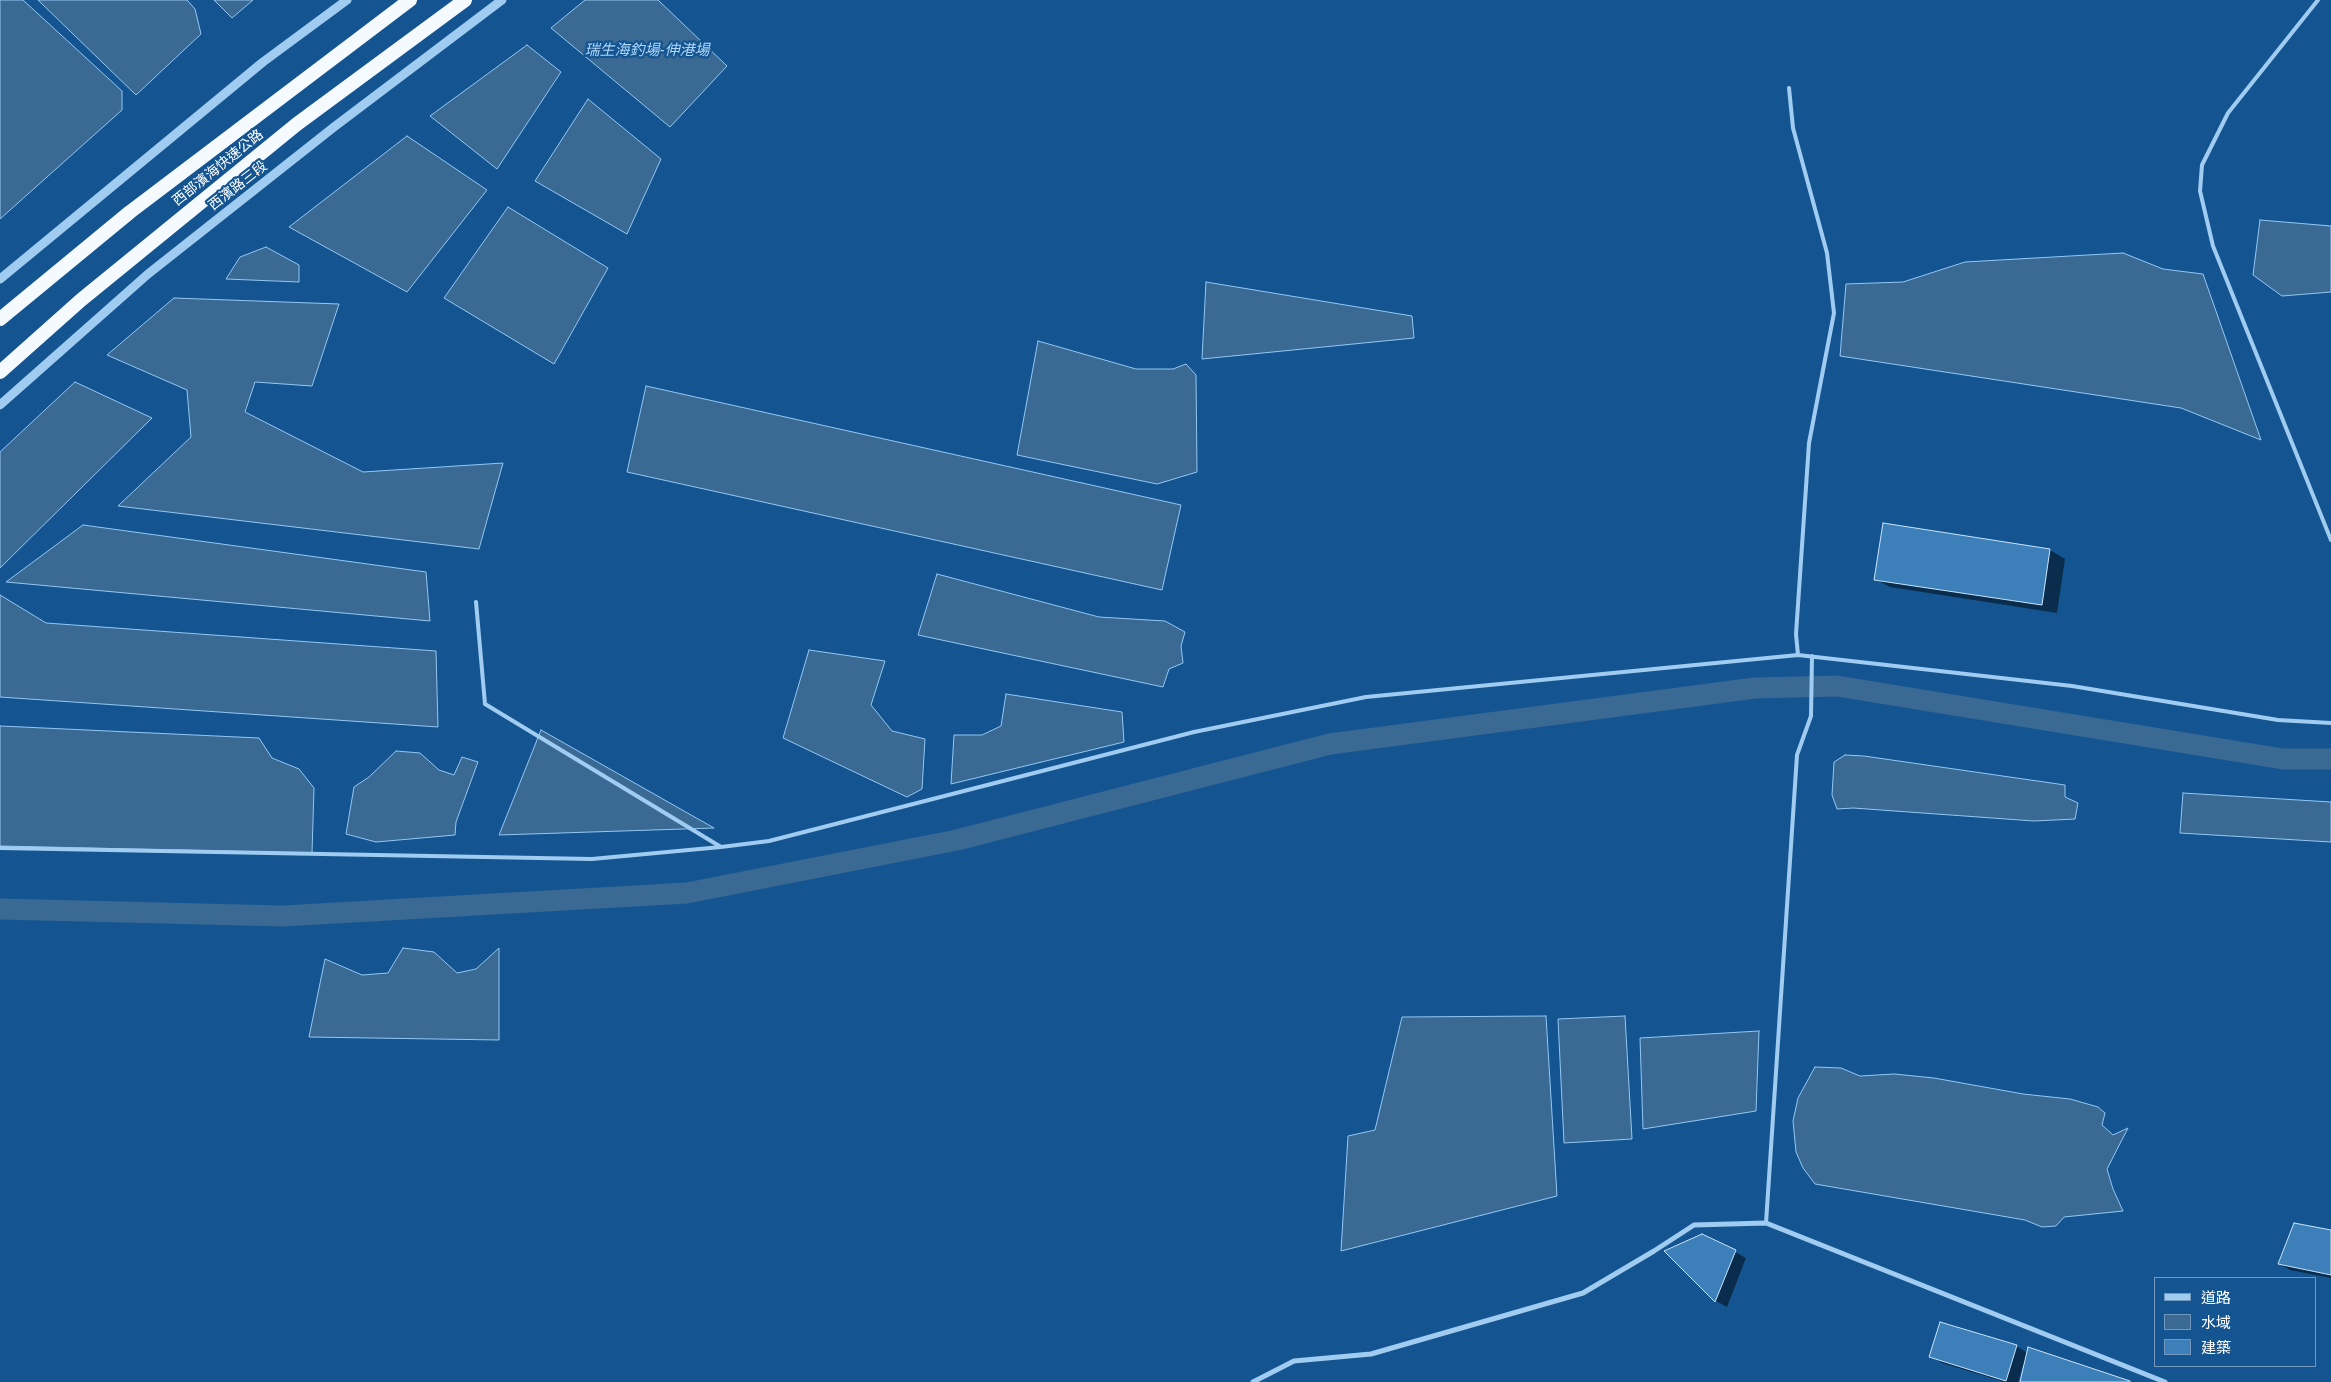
<!DOCTYPE html>
<meta charset="utf-8">
<style>
body{margin:0}
#map{position:relative;width:2331px;height:1382px;overflow:hidden;background:#145591;font-family:"PT Sans","Noto Sans TC",sans-serif}
canvas{display:block}
.legend{position:absolute;left:2154px;top:1277px;width:162px;height:90px;box-sizing:border-box;background:#145591;border:1px solid #7299bd;margin:0;padding:6px 9px;list-style:none;font-size:15px;color:#fff}
.legend li{display:flex;align-items:center;gap:10px;height:25px}
.legend b{width:25px;border:1px solid #7299bd}
</style>
<div id="map">
<canvas width="2331" height="1382"></canvas>
<ul class="legend">
<li><b style="height:6px;background:#a1ccf1"></b>道路</li>
<li><b style="height:14px;background:#3a6994"></b>水域</li>
<li><b style="height:14px;background:#3d7fb9"></b>建築</li>
</ul>
</div>
<script>
const ctx = document.querySelector('canvas').getContext('2d');
ctx.lineJoin = 'round';
function fill(path, color) {
  ctx.fillStyle = color;
  ctx.fill(path, 'evenodd');
}
function poly(rows) {
  const path = new Path2D();
  for (const r of rows) {
    path.moveTo(r[0], r[1]);
    for (let i = 2; i < r.length; i += 2) path.lineTo(r[i], r[i + 1]);
  }
  return path;
}
function trace(path, color, width, dash) {
  ctx.strokeStyle = color;
  ctx.lineWidth = width;
  ctx.lineCap = dash ? 'butt' : 'round';
  ctx.setLineDash(dash || []);
  ctx.stroke(path);
}
function drawText(font, color, halo, rows, align = 'center') {
  ctx.font = font + ' "PT Sans","Noto Sans TC",sans-serif';
  ctx.lineWidth = 4.5;
  ctx.setLineDash([]);
  ctx.textBaseline = 'middle';
  ctx.strokeStyle = halo;
  ctx.fillStyle = color;
  for (const [text, x, y, turn = 0] of rows) {
    ctx.save();
    ctx.translate(x, y);
    ctx.rotate((+turn || 0) * Math.PI / 180);
    ctx.textAlign = isNaN(turn) ? turn : align;
    if (halo) ctx.strokeText(text, 0, 0);
    ctx.fillText(text, 0, 0);
    ctx.restore();
  }
}
const water = poly([
 [0,0,23,0,122,91,122,110,0,219,0,0],
 [38,0,187,0,195,9,201,34,136,95,38,0],
 [214,0,253,0,232,18,214,0],
 [585,0,658,0,727,66,670,127,551,28,585,0],
 [527,45,561,72,497,169,430,116,527,45],
 [588,99,661,159,627,234,535,181,588,99],
 [407,136,487,190,407,292,289,227,407,136],
 [508,207,608,268,554,364,444,298,508,207],
 [2260,220,2331,226,2331,292,2282,296,2253,275,2260,220],
 [266,247,299,265,299,282,226,279,240,257,266,247],
 [2123,253,2163,269,2203,274,2261,440,2181,408,1840,356,1846,284,1903,282,1965,262,2123,253],
 [1206,282,1412,316,1414,338,1202,359,1206,282],
 [174,298,339,304,312,386,255,382,245,412,363,472,503,463,479,549,118,506,191,437,187,390,107,355,174,298],
 [1038,341,1136,369,1173,369,1186,364,1196,375,1197,472,1157,484,1017,455,1038,341],
 [75,382,152,418,0,568,0,452,75,382],
 [646,386,1181,505,1162,590,627,472,646,386],
 [83,525,426,572,430,621,6,582,83,525],
 [937,574,1099,617,1165,621,1185,632,1181,646,1183,663,1169,669,1163,687,918,635,937,574],
 [0,595,46,623,436,651,438,727,0,697,0,595],
 [809,650,885,661,871,705,892,731,925,739,922,789,907,797,783,738,809,650],
 [1006,694,1122,712,1124,742,951,784,954,735,982,735,1001,726,1006,694],
 [0,726,259,738,272,758,299,769,314,788,312,853,0,846,0,726],
 [541,730,714,828,499,835,541,730],
 [396,751,420,753,439,770,454,775,462,757,478,762,456,822,455,835,376,842,346,834,354,787,369,777,396,751],
 [1845,755,1864,756,2065,785,2065,797,2078,803,2075,819,2034,821,1853,808,1837,809,1832,795,1834,762,1845,755],
 [2183,793,2331,802,2331,842,2180,833,2183,793],
 [403,948,434,952,457,973,476,969,499,948,499,1040,309,1037,325,959,362,975,388,973,403,948],
 [1546,1016,1557,1196,1341,1251,1348,1136,1375,1130,1402,1017,1546,1016],
 [1625,1016,1632,1139,1564,1143,1558,1019,1625,1016],
 [1759,1031,1756,1111,1643,1129,1640,1038,1759,1031],
 [1815,1067,1841,1068,1860,1076,1894,1074,1934,1078,2023,1094,2070,1099,2098,1107,2105,1113,2102,1125,2113,1135,2128,1128,2107,1169,2113,1189,2123,1211,2064,1217,2056,1226,2042,1227,2025,1220,1815,1184,1803,1168,1796,1152,1793,1121,1798,1098,1815,1067]
]);
const shadow = poly([
 [1884,525,2050,550,2065,559,2057,613,1890,587,1875,579],
 [2331,1231,2331,1278,2290,1270,2279,1264],
 [1666,1252,1735,1252,1746,1258,1727,1307,1716,1301],
 [2016,1346,2028,1353,2029,1348,2130,1382,2022,1382,2025,1365,2023,1365,2018,1382,2005,1382,1942,1363,1931,1356]
]);
const canal = poly([
 [0,909,283,916,687,893,957,840,1330,744,1755,688,1837,686,2283,759,2331,759]
]);
const building = poly([
 [1883,523,2050,549,2042,605,1874,580,1883,523],
 [2294,1223,2331,1230,2331,1275,2278,1264,2294,1223],
 [1702,1234,1736,1250,1715,1302,1664,1251,1702,1234],
 [1940,1322,2017,1345,2006,1381,1929,1357,1940,1322],
 [2028,1347,2130,1381,2130,1382,2020,1382,2028,1347]
]);
const service = poly([
 [2318,0,2228,113,2202,165,2200,191,2213,246,2331,540],
 [1789,88,1793,128,1827,253,1834,313,1809,443,1796,634,1798,655],
 [476,602,485,704,721,847],
 [0,848,592,859,721,847,769,841,1194,732,1366,697,1798,655,2072,686,2278,720,2331,723],
 [1766,1223,1797,755,1811,716,1812,656]
]);
const minor = poly([
 [1253,1382,1294,1361,1371,1354,1583,1293,1654,1251,1694,1225,1766,1223,2165,1382]
]);
const tertiary = poly([
 [0,279,263,62,347,0],
 [0,405,148,274,334,127,502,0]
]);
const trunk = poly([
 [0,319,130,212,410,0],
 [0,372,81,300,297,124,465,0]
]);
const streetNames = [
 ["西部濱海快速公路",218,168,-39],
 ["西濱路三段",238,186,-38]
];
const waterNames = [
 ["瑞生海釣場-伸港場",647,51]
];
fill(water, '#3a6994');
trace(water, '#93c8f4', 1);
fill(shadow, '#0007');
trace(canal, '#3a6994', 21);
fill(building, '#3d7fb9');
trace(building, '#c8e4fc', 1);
trace(service, '#a1ccf1', 4);
trace(minor, '#a1ccf1', 5);
trace(tertiary, '#a1ccf1', 9);
trace(trunk, '#f5faff', 14);
drawText('14px', '#fff', '#145591', streetNames);
drawText('italic 15px', '#add6f8', '#145591', waterNames);
</script>
